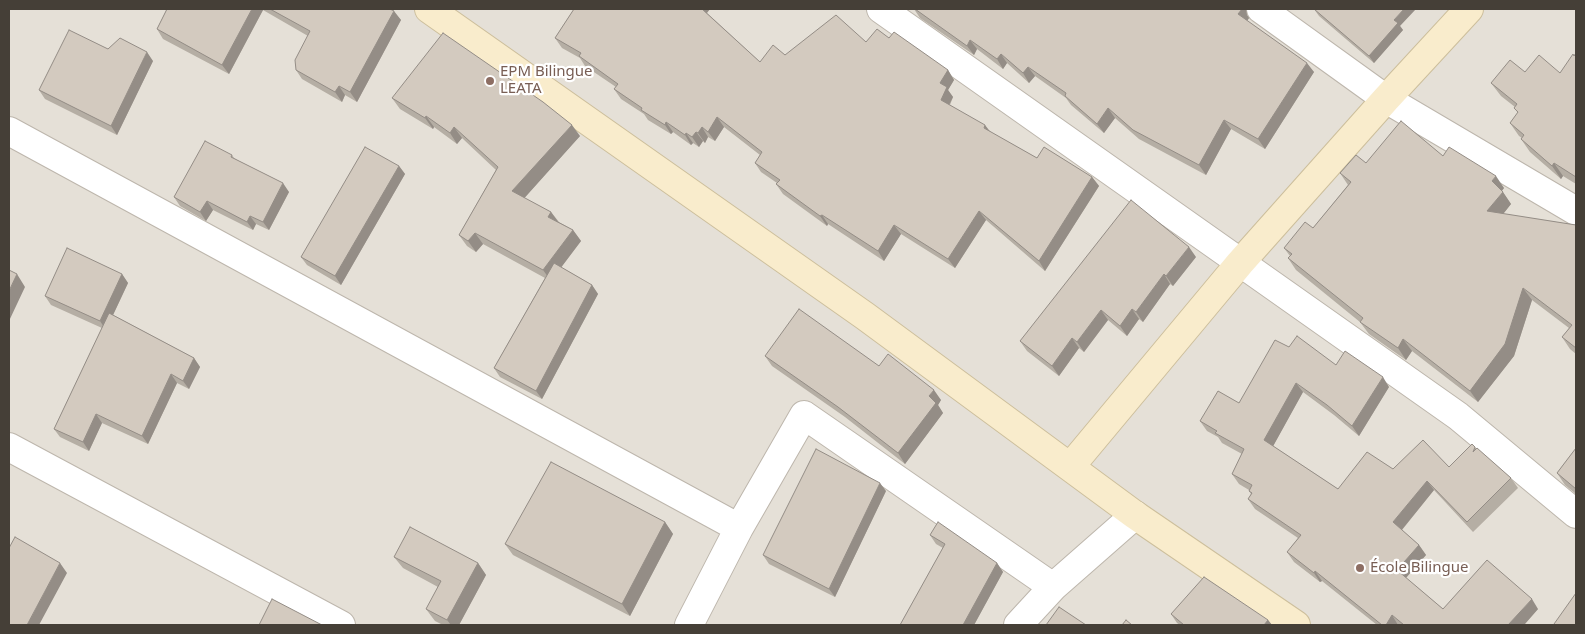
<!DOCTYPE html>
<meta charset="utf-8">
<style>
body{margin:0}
#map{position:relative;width:1585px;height:634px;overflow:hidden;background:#f2efe8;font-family:"Noto Sans",sans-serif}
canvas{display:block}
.frame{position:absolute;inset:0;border:10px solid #453f37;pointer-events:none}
</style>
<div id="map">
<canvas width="1585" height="634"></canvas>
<div class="frame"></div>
</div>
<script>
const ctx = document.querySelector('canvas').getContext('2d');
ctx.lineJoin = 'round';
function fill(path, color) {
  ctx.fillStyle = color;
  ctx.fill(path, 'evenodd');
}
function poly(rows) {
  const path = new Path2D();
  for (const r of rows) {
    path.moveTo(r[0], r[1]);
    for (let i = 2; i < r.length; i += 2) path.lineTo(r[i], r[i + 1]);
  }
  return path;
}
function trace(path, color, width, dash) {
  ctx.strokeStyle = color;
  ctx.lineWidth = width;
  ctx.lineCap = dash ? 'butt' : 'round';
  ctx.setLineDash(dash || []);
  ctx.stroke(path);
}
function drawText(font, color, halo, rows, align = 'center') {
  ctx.font = font + ' "Noto Sans",sans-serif';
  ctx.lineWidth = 4.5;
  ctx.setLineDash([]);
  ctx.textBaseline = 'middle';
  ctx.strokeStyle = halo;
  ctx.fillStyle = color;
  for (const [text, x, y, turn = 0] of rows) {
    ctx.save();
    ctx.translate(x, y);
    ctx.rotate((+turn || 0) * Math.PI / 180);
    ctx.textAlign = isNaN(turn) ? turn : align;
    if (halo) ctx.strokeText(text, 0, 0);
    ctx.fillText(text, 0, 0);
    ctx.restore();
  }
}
const residential = poly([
 [9,9,1576,9,1576,625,9,625]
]);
const street = poly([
 [881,9,1458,416,1576,514],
 [1261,9,1386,99,1576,211],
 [9,131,739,528],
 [9,447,341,625],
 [689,625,739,528,804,415,1053,587],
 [1018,625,1053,587,1135,515]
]);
const secondary = poly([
 [429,9,865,316,1135,515,1296,625],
 [1070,467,1240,263,1386,99,1469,9]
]);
const wall = poly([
 [167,9,390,9,401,20,357,102,345,95,342,102,302,79,296,70,308,36,263,10,229,74,163,39,157,29],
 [574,9,710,9,707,13,760,62,785,55,889,38,948,70,954,80,948,90,953,97,950,105,990,132,1037,158,1092,177,1099,186,1045,271,986,220,955,268,901,234,884,261,828,224,827,226,783,194,776,184,777,183,761,172,755,163,760,155,724,127,715,141,708,137,705,143,703,141,699,147,693,143,691,145,673,132,671,134,648,120,644,114,621,99,614,89,616,87,585,66,580,58,562,48,555,38],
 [914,9,1246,9,1247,15,1249,18,1247,21,1314,72,1265,149,1231,129,1206,175,1139,139,1115,118,1104,133,1071,105,1066,98,1035,76,1029,83,1007,63,1003,69,977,49,974,55,920,18],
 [1314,9,1400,26,1403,30,1374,63,1319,16],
 [108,49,153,61,117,135,45,99,39,90],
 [1576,53,1576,184,1563,176,1561,179,1530,152,1521,139,1522,138,1519,136,1510,123,1518,113,1514,108,1515,107,1501,96,1491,83,1525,72,1560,73],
 [392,98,580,136,524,198,551,212,559,222,573,230,581,241,561,267,592,285,598,294,542,399,500,377,494,368,545,278,483,244,476,252,467,246,459,235,496,170,462,138,457,144,434,127,433,129,400,109],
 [232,155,234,158,289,192,269,230,256,224,253,230,213,210,206,221,180,206,174,197],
 [1443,156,1504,188,1502,191,1511,204,1503,214,1576,225,1576,354,1570,349,1562,337,1569,328,1532,300,1514,356,1478,402,1412,351,1406,360,1369,334,1360,322,1296,270,1288,258,1290,256,1284,248,1313,228,1348,185,1340,173,1366,163],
 [399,166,405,174,341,285,307,265,301,257],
 [1196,257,1173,286,1170,284,1143,322,1139,319,1127,336,1108,320,1084,352,1079,348,1059,376,1027,351,1020,341],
 [122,274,128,283,113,315,194,358,200,367,189,389,177,383,148,444,102,423,89,451,60,437,54,429,102,328,51,305,45,296],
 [1289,347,1389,387,1359,436,1334,415,1303,392,1273,446,1338,489,1393,469,1449,467,1475,447,1511,478,1518,488,1473,532,1434,490,1402,530,1419,545,1426,555,1406,578,1443,609,1538,609,1524,625,1377,625,1322,581,1320,582,1294,562,1287,552,1298,538,1255,509,1248,499,1251,494,1249,491,1249,490,1239,484,1232,474,1242,454,1222,443,1218,437,1207,431,1200,421,1239,403],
 [765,356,879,366,941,400,938,405,943,413,905,464,845,417,772,366],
 [1576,448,1576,494,1565,485,1557,473],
 [886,491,835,597,769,564,763,555],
 [665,522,673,534,630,616,513,555,505,544],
 [930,535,997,563,1003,572,974,625,900,625,943,548,936,544],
 [394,557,478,563,486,575,459,625,443,625,435,621,426,609,438,587,403,568],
 [1171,614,1268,620,1272,625,1180,625,1177,623]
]);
const shadedWall = poly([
 [252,9,262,9,263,10,229,74,222,65],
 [701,9,710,9,705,15],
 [1242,9,1246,9,1247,15,1249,18,1245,24,1238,14],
 [1404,9,1416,9,1400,26,1403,30,1374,63,1369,56,1394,20],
 [394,11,401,20,357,102,350,92],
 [970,40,977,49,974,55,967,46],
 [147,52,153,61,117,135,111,126],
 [1001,54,1007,63,1003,69,997,59],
 [1307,63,1314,72,1265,149,1258,139],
 [1028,67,1035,76,1029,83,1023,73],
 [948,70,954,80,948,90,953,97,947,109,941,100,940,83],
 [339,86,345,95,342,102,335,92],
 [1108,108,1115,118,1104,133,1097,124],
 [426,116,434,127,433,129,425,118],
 [717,117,724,127,715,141,708,132],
 [1224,120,1231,129,1206,175,1199,165],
 [666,122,673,132,671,134,665,125],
 [572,125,580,136,520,203,512,191],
 [985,125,992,134,984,128],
 [454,127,462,138,457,144,450,133],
 [702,127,708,137,705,143,698,133],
 [696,132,703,141,699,147,692,137],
 [686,133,693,143,691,145,685,135],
 [1554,163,1563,176,1561,179,1552,166],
 [399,166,405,174,341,285,335,276],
 [1496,176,1504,188,1500,193,1492,181],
 [1092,177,1099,186,1045,271,1039,261],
 [283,183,289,192,269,230,263,222],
 [1503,192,1511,204,1496,223,1487,211],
 [207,201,213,210,206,221,200,212],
 [979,211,986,220,955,268,948,259],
 [551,212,559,223,548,217],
 [822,215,828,224,827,226,820,216],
 [250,216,256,224,253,230,247,222],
 [894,225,901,234,884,261,878,251],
 [573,230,581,241,551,281,543,270],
 [475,233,483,244,476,252,468,241],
 [1189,247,1196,257,1173,286,1166,276],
 [17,274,25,287,9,321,9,291],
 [122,274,128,283,106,330,100,321],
 [1164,274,1170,284,1143,322,1136,312],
 [592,285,598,294,542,399,536,391],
 [1523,288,1532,300,1514,356,1478,402,1470,391],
 [1132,309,1139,319,1127,336,1120,326],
 [1101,310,1108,320,1084,352,1077,342],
 [1072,338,1079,348,1059,376,1052,366],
 [1403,339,1412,351,1406,360,1398,348],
 [194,358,200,367,189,389,183,381],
 [171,374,177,383,148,444,142,436],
 [1383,377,1389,387,1359,436,1352,426],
 [1296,383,1303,392,1271,450,1264,440],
 [934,390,941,400,938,405,943,413,905,464,898,453,929,396],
 [96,414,102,423,89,451,83,442],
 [1427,481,1434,490,1400,532,1393,522],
 [880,483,886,491,835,597,829,589],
 [665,522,673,534,630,616,622,604],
 [1419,545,1426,555,1404,580,1397,570],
 [60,563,67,573,39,625,27,625],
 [478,563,486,575,459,625,451,625,447,620],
 [997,563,1003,572,974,625,963,625],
 [1315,571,1322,581,1320,582,1314,573],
 [1532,599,1538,609,1524,625,1508,625],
 [1392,615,1398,625,1386,625],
 [1268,620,1272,625,1264,625]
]);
const building = poly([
 [167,9,252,9,222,65,157,29,167,9],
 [270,9,390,9,394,11,350,92,339,86,335,92,296,70,295,60,310,31,270,9],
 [574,9,702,9,760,62,773,45,785,55,836,15,866,42,877,29,889,38,894,32,948,70,940,83,947,87,941,100,985,125,984,128,1037,158,1044,147,1092,177,1039,261,979,211,948,259,894,225,878,251,822,215,820,216,776,184,780,180,755,163,762,152,717,117,708,132,702,127,698,133,696,132,692,137,686,133,685,135,666,122,665,125,641,110,642,108,614,89,618,84,579,56,581,53,555,38,574,9],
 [915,9,1242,9,1238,14,1307,63,1258,139,1224,120,1199,165,1133,130,1108,108,1097,124,1065,96,1066,93,1028,67,1023,73,1001,54,997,59,970,40,967,46,915,9],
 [1314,9,1404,9,1394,20,1398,23,1369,56,1314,9],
 [69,30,108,49,120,38,147,52,111,126,39,90,69,30],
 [443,33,543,102,572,125,512,191,551,212,548,217,573,230,543,270,475,233,468,241,459,235,498,167,454,127,450,133,426,116,425,118,392,98,443,33],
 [1576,53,1576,177,1554,163,1552,166,1521,139,1524,135,1510,123,1518,112,1514,108,1517,104,1491,83,1510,60,1525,72,1539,55,1560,73,1573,54,1574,56,1576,53],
 [1401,121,1443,156,1449,147,1496,176,1492,181,1503,192,1487,211,1576,225,1576,348,1562,337,1572,325,1523,288,1505,344,1470,391,1403,339,1398,348,1360,322,1363,318,1288,258,1292,254,1284,248,1305,222,1313,228,1351,182,1340,173,1356,155,1366,163,1401,121],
 [205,141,232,155,231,157,283,183,263,222,250,216,247,222,207,201,200,212,174,197,205,141],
 [365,147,399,166,335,276,301,257,365,147],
 [1131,200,1189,247,1166,276,1164,274,1136,312,1132,309,1120,326,1101,310,1077,342,1072,338,1052,366,1020,341,1131,200],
 [67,248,122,274,100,321,45,296,67,248],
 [554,263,592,285,536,391,494,368,554,263],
 [9,270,17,274,9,291,9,270],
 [799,309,879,366,888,354,934,390,929,396,936,403,898,453,838,407,765,356,799,309],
 [109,313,194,358,183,381,171,374,142,436,96,414,83,442,54,429,109,313],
 [1297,336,1336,365,1345,351,1383,377,1352,426,1327,405,1296,383,1264,440,1338,489,1367,452,1393,469,1423,440,1449,467,1472,444,1475,447,1473,452,1477,448,1511,478,1467,522,1427,481,1393,522,1419,545,1397,570,1443,609,1487,560,1532,599,1508,625,1404,625,1392,615,1386,625,1382,625,1315,571,1314,573,1287,552,1301,535,1248,499,1252,493,1249,491,1252,485,1232,474,1244,449,1215,433,1217,431,1200,421,1218,391,1239,403,1275,340,1289,347,1297,336],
 [1576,448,1576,489,1557,473,1576,448],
 [816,449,880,483,829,589,763,555,816,449],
 [551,462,665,522,622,604,505,544,551,462],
 [938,522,997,563,963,625,900,625,945,544,930,535,938,522],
 [410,527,478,563,447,620,426,609,441,581,394,557,410,527],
 [15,537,60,563,27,625,9,625,9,548,15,537],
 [1204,577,1268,620,1264,625,1184,625,1171,614,1204,577],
 [1576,593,1576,625,1556,625,1554,624,1576,593],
 [272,599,322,625,259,625,272,599],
 [1059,607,1086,625,1046,625,1059,607],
 [1126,620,1132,625,1122,625,1126,620]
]);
const markers = [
 [490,81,5,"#8d6e63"],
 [1360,568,5,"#8d6e63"]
];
const educationNames = [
 ["EPM Bilingue",500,72],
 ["LEATA",500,89],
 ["École Bilingue",1370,568]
];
fill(residential, '#e5e0d7');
trace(street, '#bdb6ac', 30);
trace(secondary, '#cdbf9c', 30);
trace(street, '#fff', 28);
trace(secondary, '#f9eccc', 28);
fill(wall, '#b5aea4');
fill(shadedWall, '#948d86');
fill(building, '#d3cabf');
trace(building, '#948d86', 1);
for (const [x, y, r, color] of markers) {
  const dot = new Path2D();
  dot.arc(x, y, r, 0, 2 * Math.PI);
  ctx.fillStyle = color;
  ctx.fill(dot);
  trace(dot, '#fff', 2);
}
drawText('15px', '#785e54', '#fff', educationNames, 'left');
</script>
